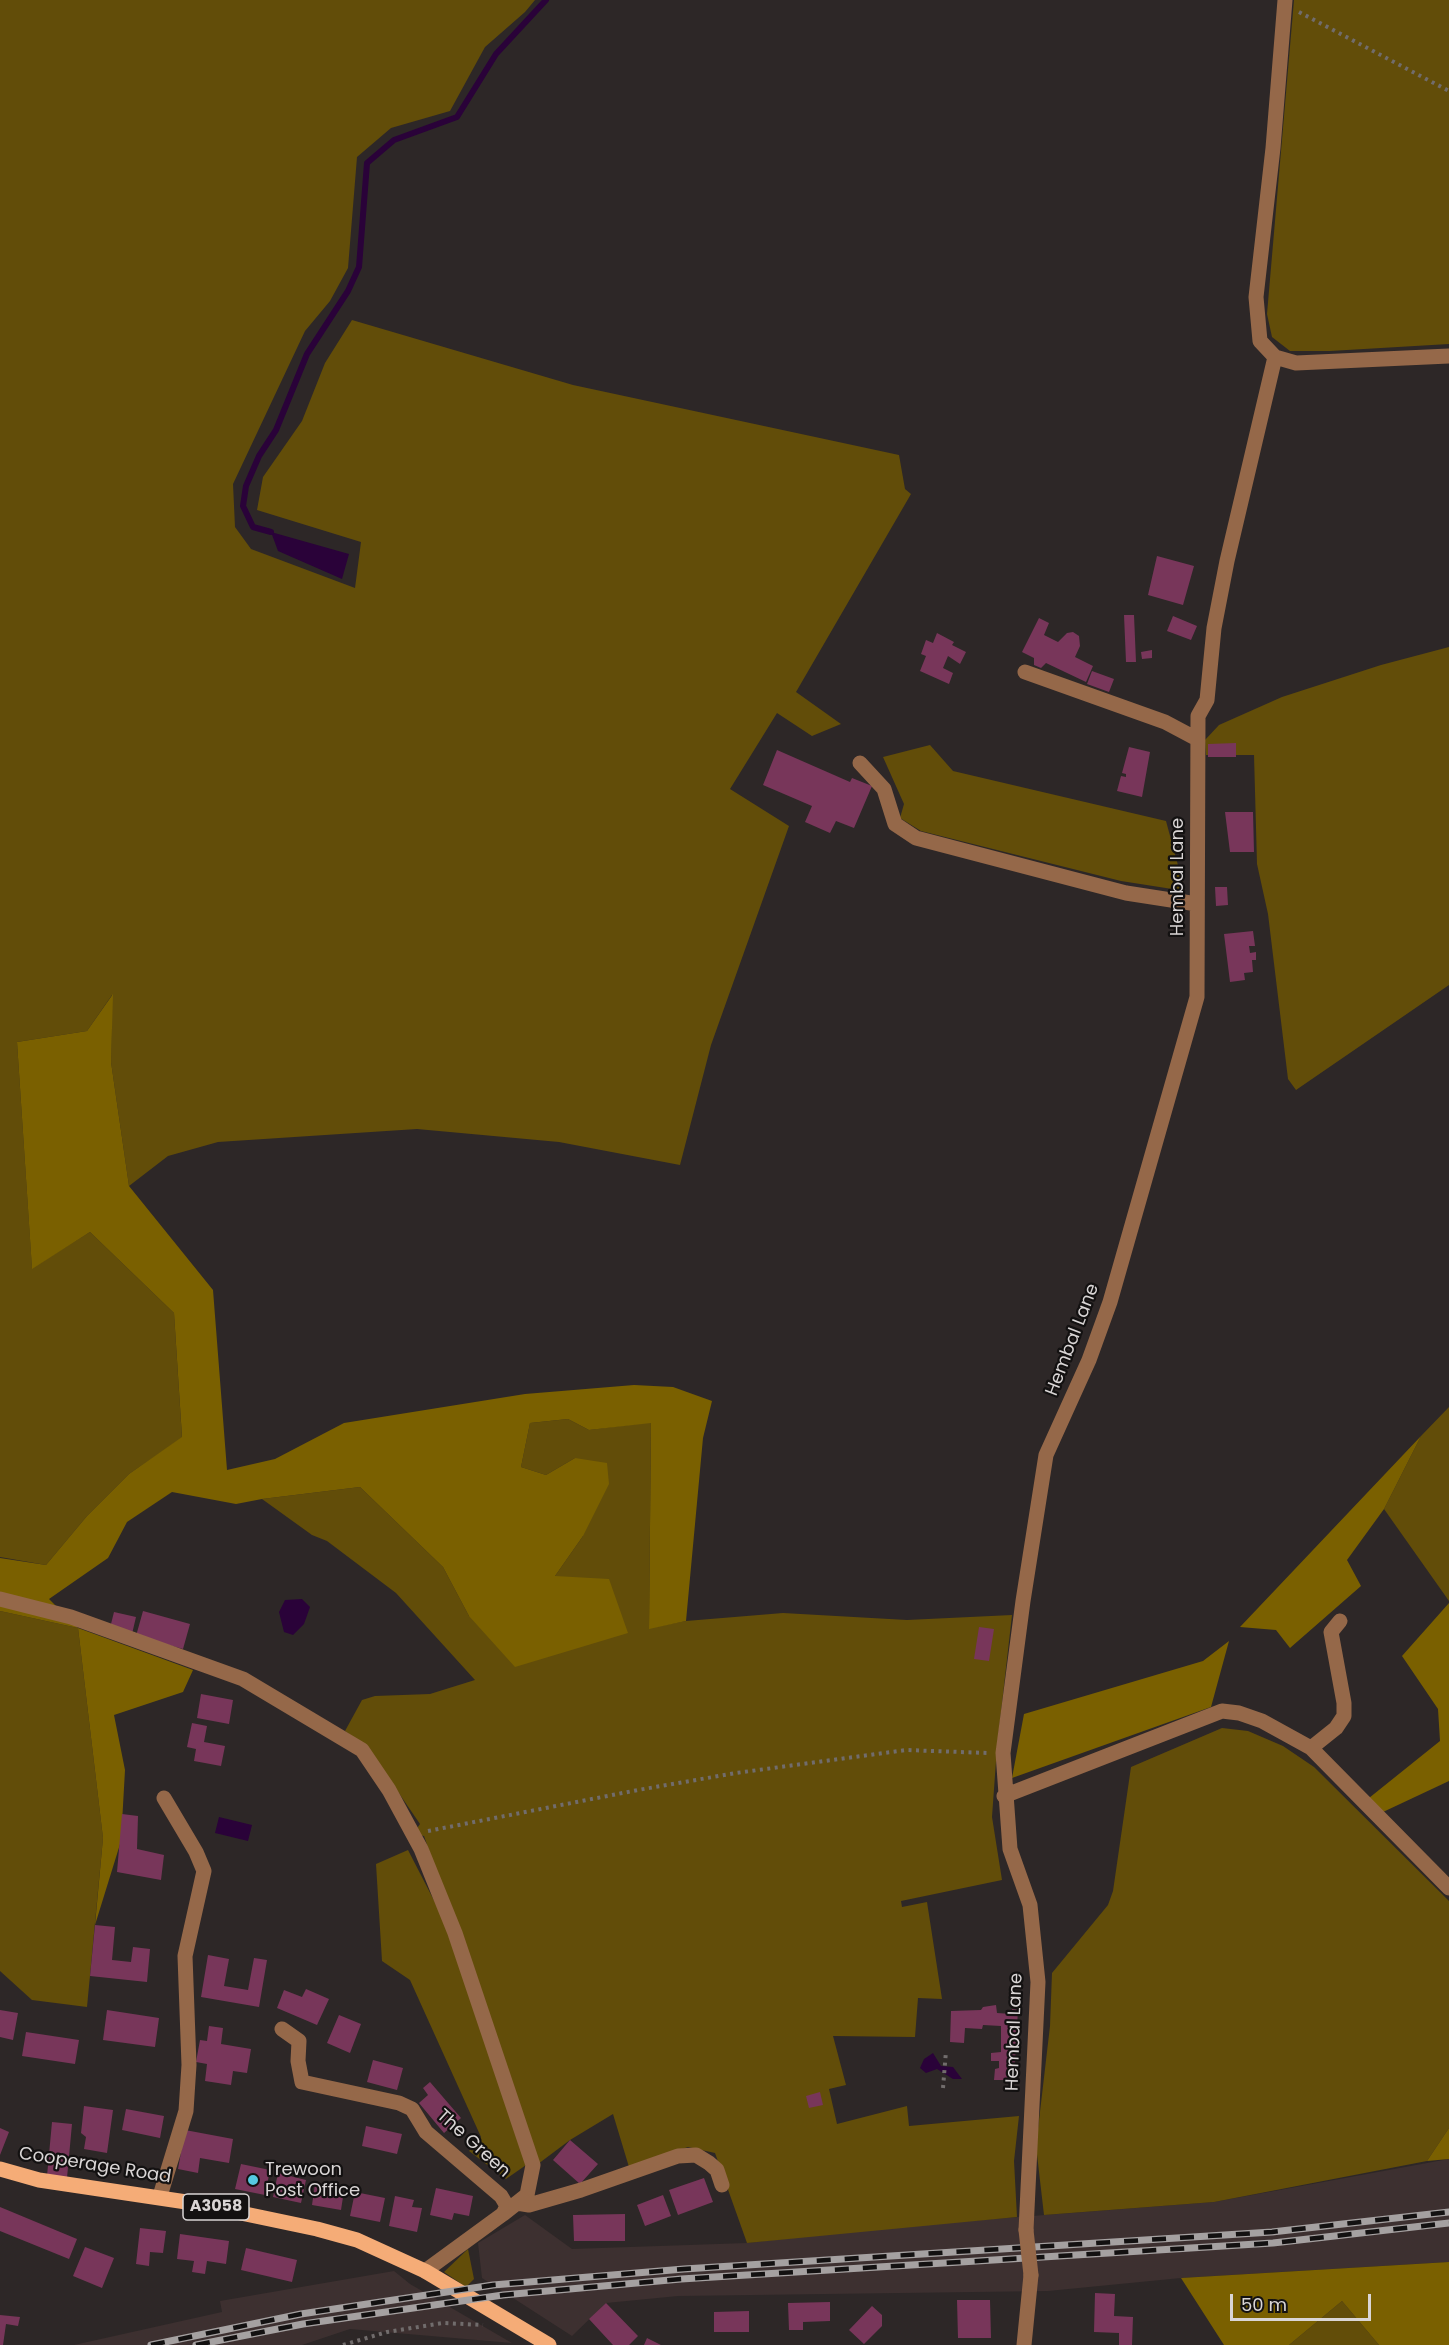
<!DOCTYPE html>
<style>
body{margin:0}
#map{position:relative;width:1449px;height:2345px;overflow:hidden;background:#2d2727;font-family:Poppins,sans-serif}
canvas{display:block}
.scale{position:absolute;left:1230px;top:2294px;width:141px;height:27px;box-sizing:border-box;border:3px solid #d9d5d5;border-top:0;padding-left:8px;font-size:18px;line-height:21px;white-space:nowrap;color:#d9d5d5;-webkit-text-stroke:4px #131111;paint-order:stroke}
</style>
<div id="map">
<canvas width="1449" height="2345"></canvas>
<div class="scale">50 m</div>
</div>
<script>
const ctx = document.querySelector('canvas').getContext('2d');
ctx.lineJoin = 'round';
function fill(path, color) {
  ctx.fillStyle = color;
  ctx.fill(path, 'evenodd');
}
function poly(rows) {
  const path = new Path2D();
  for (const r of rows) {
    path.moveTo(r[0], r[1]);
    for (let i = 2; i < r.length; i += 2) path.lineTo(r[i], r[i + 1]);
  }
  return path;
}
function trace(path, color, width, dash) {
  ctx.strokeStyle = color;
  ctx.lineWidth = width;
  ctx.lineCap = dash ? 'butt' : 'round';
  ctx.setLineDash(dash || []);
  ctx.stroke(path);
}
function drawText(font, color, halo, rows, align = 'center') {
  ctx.font = font + ' Poppins,sans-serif';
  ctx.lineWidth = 4.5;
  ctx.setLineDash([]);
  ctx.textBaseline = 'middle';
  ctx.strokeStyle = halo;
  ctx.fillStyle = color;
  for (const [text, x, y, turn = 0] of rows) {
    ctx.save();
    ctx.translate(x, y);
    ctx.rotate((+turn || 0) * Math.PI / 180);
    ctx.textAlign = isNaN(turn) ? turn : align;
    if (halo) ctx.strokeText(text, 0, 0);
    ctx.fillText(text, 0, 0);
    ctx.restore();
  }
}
const built = poly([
 [1449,2159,1449,2262,1181,2278,1048,2291,678,2296,606,2303,572,2336,482,2278,478,2243,525,2215,572,2249,747,2243,889,2227,1214,2202],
 [394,2271,410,2284,512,2343,350,2329,302,2345,74,2345,222,2312,220,2301]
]);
const green = poly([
 [0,0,535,0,525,12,485,47,450,111,391,128,357,157,348,268,330,301,305,331,233,484,235,527,251,549,355,588,361,542,257,510,263,477,302,421,325,363,352,320,573,385,899,455,905,489,911,494,796,692,841,724,812,736,777,713,730,789,789,826,711,1045,680,1165,559,1142,417,1129,218,1142,168,1156,129,1186,111,1062,112,995,87,1031,17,1042,32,1268,90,1232,174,1313,182,1438,129,1474,87,1516,46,1565,0,1557],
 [1294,0,1449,0,1449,344,1330,351,1290,351,1272,337,1267,314],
 [1449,647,1449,985,1296,1090,1288,1079,1268,914,1257,864,1254,755,1206,755,1205,740,1219,725,1282,697,1381,665],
 [930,745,953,771,1166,821,1185,891,1121,881,921,831,900,818,904,804,883,757],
 [1449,1407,1449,1601,1384,1509,1421,1436],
 [568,1419,589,1430,651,1422,649,1628,686,1621,783,1613,907,1620,1012,1615,997,1747,992,1817,1002,1880,901,1901,902,1907,927,1902,942,1999,918,1998,915,2037,833,2036,846,2085,829,2089,837,2124,907,2106,909,2126,1019,2116,1014,2161,1017,2217,747,2243,715,2153,688,2147,629,2167,613,2114,570,2140,538,2164,424,1836,413,1834,420,1824,368,1748,345,1731,362,1700,375,1696,430,1694,475,1680,396,1593,327,1541,312,1535,262,1499,360,1487,443,1567,469,1616,555,1576,583,1536,575,1458,546,1475,521,1467,530,1423],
 [0,1611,78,1628,103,1838,87,2007,32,2000,0,1971],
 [1222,1728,1248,1731,1283,1746,1314,1767,1449,1901,1449,2128,1427,2161,1214,2202,1044,2215,1036,2146,1050,2026,1052,1973,1108,1905,1113,1891,1131,1767],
 [408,1850,441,1914,529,2163,506,2179,469,2151,481,2137,410,1980,382,1961,376,1864],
 [468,2249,474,2279,466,2287,444,2272],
 [1342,2301,1379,2345,1289,2345]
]);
const forest = poly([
 [113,994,111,1062,129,1186,213,1290,227,1470,275,1459,344,1423,525,1394,634,1385,673,1387,712,1401,703,1438,686,1621,649,1629,651,1423,589,1430,568,1419,530,1423,521,1467,546,1475,575,1458,607,1463,609,1484,583,1536,555,1576,609,1579,628,1633,515,1667,469,1616,443,1567,360,1487,262,1499,236,1504,172,1492,127,1522,108,1558,49,1599,78,1628,193,1670,183,1692,114,1715,125,1770,121,1841,95,1925,103,1838,78,1628,0,1611,0,1558,46,1565,87,1516,129,1474,182,1437,174,1313,90,1232,32,1269,17,1042,87,1031],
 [1421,1436,1384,1509,1347,1560,1361,1586,1290,1648,1276,1630,1240,1627],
 [1449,1603,1449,1781,1383,1812,1369,1798,1440,1741,1438,1709,1402,1656],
 [1229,1641,1211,1707,1012,1778,1024,1714,1203,1661],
 [1449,2128,1449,2159,1427,2161],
 [1449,2262,1449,2345,1379,2345,1342,2301,1289,2345,1224,2345,1181,2278]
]);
const water = poly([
 [271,532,349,554,342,579,278,551],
 [302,1599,310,1607,304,1624,293,1635,284,1632,279,1612,285,1600],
 [219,1817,252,1825,248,1841,215,1833],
 [933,2053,941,2066,953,2067,962,2079,953,2079,937,2069,926,2073,920,2068,924,2059]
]);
const stream = poly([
 [271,532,253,527,243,506,246,486,259,456,276,430,307,354,348,291,359,267,367,163,394,140,457,117,496,54,546,0]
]);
const building = poly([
 [1157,556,1194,566,1183,605,1148,595],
 [1124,615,1134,615,1136,662,1126,662],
 [1173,616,1197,626,1191,640,1167,631],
 [1039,618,1049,623,1044,635,1058,642,1067,633,1073,632,1079,636,1080,646,1075,657,1093,666,1086,682,1046,663,1041,668,1034,665,1034,658,1022,652],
 [937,633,954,642,952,645,966,652,960,664,948,656,943,668,953,673,949,684,920,671,926,656,921,654,926,640,933,643],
 [1152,650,1152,658,1142,659,1141,652],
 [1092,671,1114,679,1109,692,1087,684],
 [1236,743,1236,757,1208,757,1208,744],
 [1129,747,1150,752,1142,797,1117,791,1121,776,1126,777,1126,774,1122,773],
 [777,750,850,782,852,778,872,786,854,828,836,821,830,833,805,822,812,806,763,785],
 [1225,812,1253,812,1254,852,1230,852],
 [1215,887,1227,887,1228,905,1216,906],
 [1253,931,1255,946,1249,946,1250,953,1256,952,1256,960,1252,960,1253,972,1244,973,1245,980,1230,982,1224,934],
 [143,1611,190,1624,183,1649,136,1636],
 [114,1612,136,1617,132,1634,110,1628],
 [979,1627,994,1629,989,1661,974,1659],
 [201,1694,233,1700,229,1724,197,1718],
 [192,1723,207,1726,204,1742,225,1746,221,1766,194,1761,196,1749,187,1747],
 [122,1814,138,1816,137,1849,164,1855,161,1880,117,1872],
 [95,1925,115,1927,112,1960,131,1962,133,1947,150,1949,147,1982,90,1976],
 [208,1955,229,1959,224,1986,248,1990,254,1958,267,1960,259,2007,201,1997],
 [306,1989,329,1999,317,2025,277,2008,284,1990,302,1997],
 [996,2005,997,2013,1012,2014,1012,2009,1018,2010,1014,2080,994,2080,995,2069,999,2068,999,2061,991,2061,991,2053,1001,2052,1001,2026,983,2025,982,2029,965,2028,964,2043,950,2042,951,2011,981,2010,983,2007],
 [0,2010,18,2013,13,2040,0,2037],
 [107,2010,159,2018,155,2047,103,2040],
 [339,2015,361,2024,350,2053,327,2043],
 [209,2026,223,2028,221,2044,251,2049,247,2073,233,2071,231,2085,205,2081,207,2064,196,2062,200,2040,207,2041],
 [26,2032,79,2040,75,2064,22,2056],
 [373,2060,403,2068,397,2090,367,2082],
 [430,2082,461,2118,444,2133,419,2103,428,2095,423,2088],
 [820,2092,823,2105,809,2108,806,2096],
 [84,2106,113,2110,107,2153,84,2149,86,2137,81,2133],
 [126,2109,164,2116,160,2138,122,2130],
 [52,2122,72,2124,67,2178,47,2176],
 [366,2126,402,2134,397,2154,362,2146],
 [0,2128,9,2132,0,2155],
 [185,2130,233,2139,229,2163,200,2158,198,2173,178,2169],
 [570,2140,598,2164,580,2184,553,2160],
 [241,2164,270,2170,265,2195,235,2189],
 [278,2173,306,2180,301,2203,273,2197],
 [704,2178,713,2202,678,2215,669,2190],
 [315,2184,335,2187,334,2196,343,2197,341,2210,312,2205],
 [436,2188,473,2196,469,2216,454,2213,452,2220,430,2215],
 [355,2192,385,2198,380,2222,350,2216],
 [663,2195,671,2216,645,2226,637,2205],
 [395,2196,414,2200,412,2207,422,2208,417,2232,389,2226],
 [0,2207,77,2239,69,2259,0,2231],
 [625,2214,625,2241,574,2241,573,2215],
 [140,2228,166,2231,163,2253,150,2252,149,2266,136,2264],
 [180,2234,229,2241,226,2264,207,2261,205,2274,192,2272,194,2261,177,2259],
 [85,2247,114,2258,102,2288,73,2276],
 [246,2248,297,2260,292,2282,241,2270],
 [1095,2293,1115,2294,1114,2316,1133,2317,1132,2345,1119,2345,1119,2333,1094,2332],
 [957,2300,990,2300,991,2338,958,2338],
 [830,2302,830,2321,803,2322,803,2330,789,2330,788,2303],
 [606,2303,638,2336,629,2345,613,2345,589,2319],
 [872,2306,882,2315,882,2326,864,2344,849,2330],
 [749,2311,749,2332,714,2332,714,2312],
 [0,2315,20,2317,18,2326,6,2324,3,2345,0,2345],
 [647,2338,661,2345,644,2345]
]);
const path = poly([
 [1299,12,1449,91],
 [428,1831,638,1790,736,1773,906,1750,987,1753],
 [943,2088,946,2051],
 [343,2345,387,2332,443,2323,483,2325]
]);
const minor = poly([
 [1285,0,1273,148,1256,297,1260,341,1275,357,1296,363,1449,356],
 [1025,672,1165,722,1197,739],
 [860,763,884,789,895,824,916,838,1126,893,1197,904],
 [0,1599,71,1617,243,1679,362,1750,389,1790,421,1849,455,1933,533,2165,527,2195,503,2214],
 [1311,1748,1336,1728,1344,1716,1344,1703,1331,1632,1340,1621],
 [1004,1796,1222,1711,1239,1713,1262,1721,1311,1748,1449,1888],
 [282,2029,299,2041,298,2061,302,2082,399,2103,412,2109,426,2132,501,2196,507,2206,503,2214,425,2271],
 [160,2196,186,2111,189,2065,185,1956,204,1871,196,1852,164,1798],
 [517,2203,529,2205,581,2190,678,2156,696,2155,709,2163,717,2170,722,2185],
 [1026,2230,1038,1982,1030,1905,1010,1849,1003,1753,1023,1601,1046,1455,1089,1360,1110,1302,1197,997,1198,716,1207,700,1214,628,1227,561,1275,357],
 [1024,2345,1031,2275]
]);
const major = poly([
 [0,2169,39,2180,193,2203,317,2229,357,2240,425,2271,549,2345]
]);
const rail = poly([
 [151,2345,301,2314,493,2285,684,2269,1272,2232,1449,2212],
 [196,2345,303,2324,503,2295,681,2279,1273,2243,1449,2223]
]);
const minorBridge = poly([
 [1026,2230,1031,2275]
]);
const markers = [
 [253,2180,6,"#56c9e1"]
];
const shields = [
 [216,2207,66]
];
const shieldNames = [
 ["A3058",216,2207]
];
const streetNames = [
 ["Hembal Lane",1178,877,-90],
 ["Hembal Lane",1073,1340,-69],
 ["Hembal Lane",1015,2032,-88],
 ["The Green",473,2144,42],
 ["Cooperage Road",95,2166,9]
];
const poiNames = [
 ["Trewoon",265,2170],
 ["Post Office",265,2191]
];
fill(built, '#3d3030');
fill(green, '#624d09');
fill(forest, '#7a6000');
fill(water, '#2a0239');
trace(stream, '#2a0239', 6);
fill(building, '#78365a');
trace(path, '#716c6c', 4, [3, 4.5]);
trace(minor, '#956849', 15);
trace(major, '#f5ac77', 15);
trace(rail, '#a5a1a1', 7);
trace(rail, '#131111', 4.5, [14]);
trace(minorBridge, '#956849', 15);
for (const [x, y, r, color] of markers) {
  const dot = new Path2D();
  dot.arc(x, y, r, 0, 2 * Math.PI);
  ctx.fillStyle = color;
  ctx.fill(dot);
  trace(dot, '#131111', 2);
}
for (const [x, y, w] of shields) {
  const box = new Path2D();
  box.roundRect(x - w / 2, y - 13, w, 26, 4.5);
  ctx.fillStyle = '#131111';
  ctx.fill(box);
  trace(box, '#d9d5d5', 1.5);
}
drawText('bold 16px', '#d9d5d5', null, shieldNames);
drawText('18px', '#d9d5d5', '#131111', streetNames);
drawText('18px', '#d9d5d5', '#131111', poiNames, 'left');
</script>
